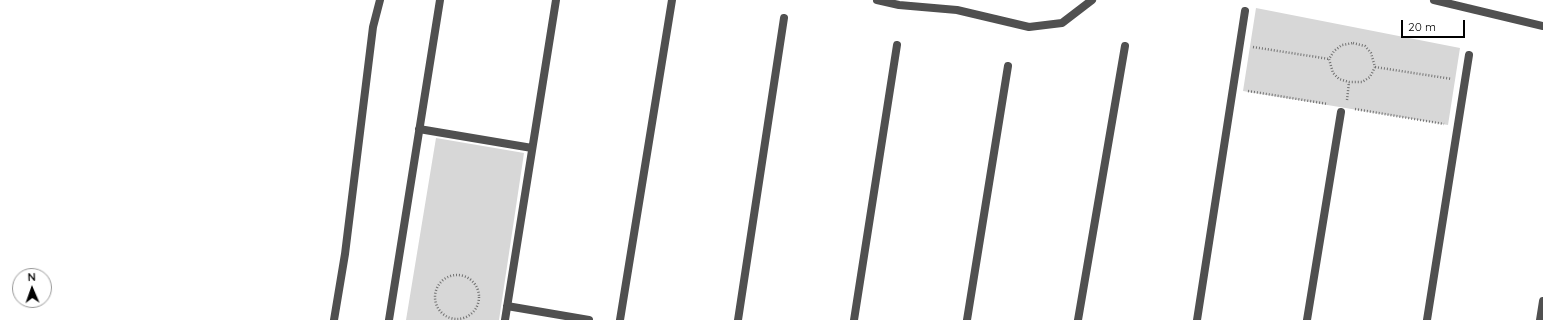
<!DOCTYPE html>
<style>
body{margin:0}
#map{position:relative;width:1543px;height:320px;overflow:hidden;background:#fff;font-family:Quicksand,sans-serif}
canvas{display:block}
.north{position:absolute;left:12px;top:268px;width:40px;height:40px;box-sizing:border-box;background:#fff;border:1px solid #999;border-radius:50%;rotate:358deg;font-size:11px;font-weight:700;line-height:16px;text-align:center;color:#000}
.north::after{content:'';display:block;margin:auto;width:14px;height:18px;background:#000;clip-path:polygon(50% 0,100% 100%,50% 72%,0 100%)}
.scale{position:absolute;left:1401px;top:20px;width:64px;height:18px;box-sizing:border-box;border:2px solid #000;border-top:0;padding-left:5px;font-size:12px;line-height:14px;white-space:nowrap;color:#000;-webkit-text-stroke:3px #fff;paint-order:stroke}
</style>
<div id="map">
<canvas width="1543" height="320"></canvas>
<div class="north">N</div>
<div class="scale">20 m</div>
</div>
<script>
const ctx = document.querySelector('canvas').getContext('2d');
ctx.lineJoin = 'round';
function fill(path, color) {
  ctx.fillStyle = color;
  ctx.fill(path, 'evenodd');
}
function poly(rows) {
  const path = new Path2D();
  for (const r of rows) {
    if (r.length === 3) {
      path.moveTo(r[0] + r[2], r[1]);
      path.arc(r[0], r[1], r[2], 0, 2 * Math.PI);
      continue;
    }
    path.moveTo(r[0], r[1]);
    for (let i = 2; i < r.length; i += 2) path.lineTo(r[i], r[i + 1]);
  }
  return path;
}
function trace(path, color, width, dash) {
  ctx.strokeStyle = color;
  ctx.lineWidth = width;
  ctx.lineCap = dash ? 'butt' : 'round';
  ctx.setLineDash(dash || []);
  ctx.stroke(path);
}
const green = poly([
 [1256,8,1460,48,1448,125,1243,91],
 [436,138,524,153,499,320,406,320]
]);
const path = poly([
 [1353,43,1365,46,1371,53,1375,67,1370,77,1362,82,1349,82,1339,79,1333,73,1329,59,1334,51,1342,45,1353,43],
 [1253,47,1329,59],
 [1375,67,1452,79],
 [1248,91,1328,104],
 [1347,100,1349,82],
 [1355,109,1444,124],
 [457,297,22]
]);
const minor = poly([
 [877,0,899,5,957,10,1029,27,1062,23,1092,0],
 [1434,0,1543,26],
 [419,129,532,148],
 [507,306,589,320],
 [334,320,345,254,373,27,380,0],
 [389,320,440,0],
 [505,320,556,0],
 [620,320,672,0],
 [738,320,784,18],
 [854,320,897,45],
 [967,320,1008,66],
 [1078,320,1125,46],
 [1197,320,1245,11],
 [1307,320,1341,112],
 [1427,320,1469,55],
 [1540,320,1543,301]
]);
fill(green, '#d7d7d7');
trace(path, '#727272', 2.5, [1, 2]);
trace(minor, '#505050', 8);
</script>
